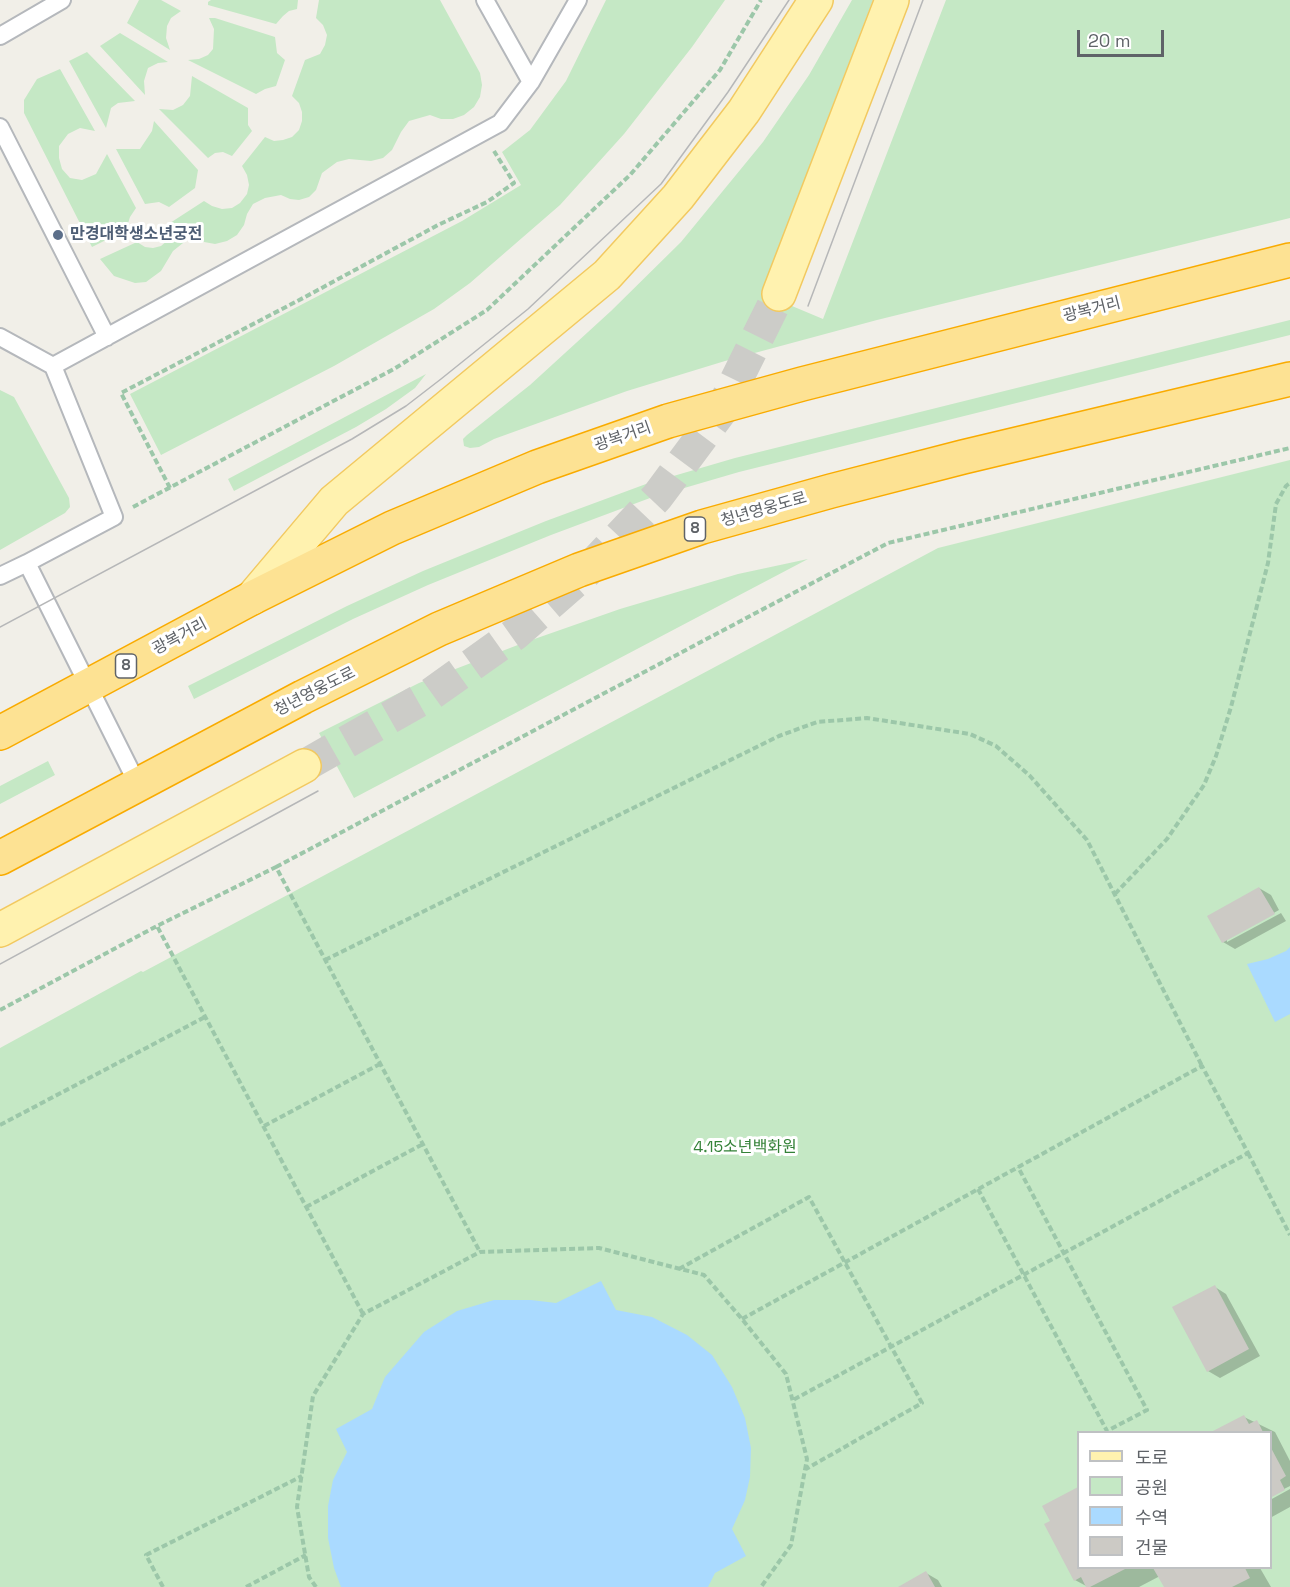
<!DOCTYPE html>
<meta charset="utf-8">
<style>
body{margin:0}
#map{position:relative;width:1290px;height:1587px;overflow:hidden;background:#f1efe8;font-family:"Space Grotesk","Noto Sans KR",sans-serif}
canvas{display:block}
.legend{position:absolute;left:1077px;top:1431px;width:195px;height:138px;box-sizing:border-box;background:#fff;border:2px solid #bfc1c3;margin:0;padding:8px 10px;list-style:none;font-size:18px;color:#5f6368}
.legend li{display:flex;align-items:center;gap:12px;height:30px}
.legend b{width:30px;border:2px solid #bfc1c3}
.scale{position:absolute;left:1077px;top:30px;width:87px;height:27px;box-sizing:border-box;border:3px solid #5f6368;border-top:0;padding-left:8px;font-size:18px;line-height:21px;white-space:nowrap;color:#5f6368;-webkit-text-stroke:4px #fff;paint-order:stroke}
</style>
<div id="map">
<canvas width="1290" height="1587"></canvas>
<ul class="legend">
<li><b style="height:8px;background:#fff2af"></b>도로</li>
<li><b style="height:16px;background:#c5e8c5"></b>공원</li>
<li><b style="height:16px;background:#aadaff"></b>수역</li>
<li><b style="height:16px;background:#cccac5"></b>건물</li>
</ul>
<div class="scale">20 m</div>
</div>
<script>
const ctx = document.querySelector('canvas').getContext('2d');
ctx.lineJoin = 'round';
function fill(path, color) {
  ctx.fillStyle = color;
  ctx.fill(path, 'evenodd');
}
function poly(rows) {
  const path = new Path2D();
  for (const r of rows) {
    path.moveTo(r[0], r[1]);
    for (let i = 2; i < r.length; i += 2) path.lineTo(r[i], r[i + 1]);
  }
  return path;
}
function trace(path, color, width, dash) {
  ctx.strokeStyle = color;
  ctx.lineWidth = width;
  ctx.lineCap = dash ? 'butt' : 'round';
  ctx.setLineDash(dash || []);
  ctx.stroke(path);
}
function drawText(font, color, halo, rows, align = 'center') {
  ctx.font = font + ' "Space Grotesk","Noto Sans KR",sans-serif';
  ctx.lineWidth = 6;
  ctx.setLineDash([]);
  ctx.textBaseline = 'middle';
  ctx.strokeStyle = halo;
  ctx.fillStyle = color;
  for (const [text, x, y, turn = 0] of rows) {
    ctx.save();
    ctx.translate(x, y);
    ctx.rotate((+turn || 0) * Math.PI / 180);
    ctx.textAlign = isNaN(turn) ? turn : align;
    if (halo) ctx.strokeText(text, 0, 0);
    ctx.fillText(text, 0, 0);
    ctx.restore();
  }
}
const green = poly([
 [139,0,161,0,181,11,171,18,167,26,166,38,170,50,127,23],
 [211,0,298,0,297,9,289,11,283,16,276,24,208,5,208,2],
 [319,0,440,0,480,73,482,85,480,97,474,107,464,115,453,119,441,119,430,115,409,121,401,132,392,150,383,158,371,161,349,159,337,162,322,173,316,190,309,197,299,200,290,199,281,195,265,198,253,204,247,214,244,225,237,235,227,241,215,244,188,239,173,251,161,271,146,282,135,283,114,276,100,259,137,242,145,247,153,248,161,246,168,240,171,232,170,223,204,201,212,206,222,209,232,208,240,203,247,194,249,185,247,175,242,166,265,137,274,141,283,140,292,137,299,130,302,121,302,112,299,103,292,96,305,60,320,54,325,45,327,35,323,25,316,18],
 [606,0,725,0,692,47,624,134,560,205,470,283,434,309,334,366,161,455,130,394,462,221,521,185,502,152,530,130,566,81],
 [852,0,873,0,761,293,823,319,946,0,1290,0,1290,218,877,320,725,361,627,391,494,439,479,447,470,448,464,446,463,439,467,435,530,385,611,311,681,242,763,142,809,75],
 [209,18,215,18,275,37,277,53,285,60,276,86,265,89,256,94,188,60,199,59,208,55,213,49,214,29],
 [120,33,168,62,158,63,148,68,144,81,145,95,100,46],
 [87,52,135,101,118,103,111,108,106,128,69,61],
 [60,69,95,131,80,128,68,134,59,146,59,158,62,169,70,178,82,180,96,174,107,154,136,208,130,217,126,230,92,247,24,113,24,100,37,79],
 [192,76,248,108,248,125,252,131,232,156,223,152,215,153,208,158,159,109,173,110,183,105,190,96],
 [154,121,198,170,195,188,169,207,159,202,145,204,116,149,140,149,152,131],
 [1290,320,1290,335,739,472,650,498,551,535,428,585,353,619,194,699,188,686,347,606,423,571,546,521,646,484,735,458],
 [426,374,415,388,386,409,356,427,234,491,228,479],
 [0,390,14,397,69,498,70,507,65,513,0,550],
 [1290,460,1290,1587,0,1587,0,1048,141,971,143,972,938,548],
 [1078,1432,1270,1432,1270,1568,1078,1568],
 [808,559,354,798,319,733,419,683,523,643,620,609,738,574],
 [48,761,55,775,0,804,0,786]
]);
const water = poly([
 [1290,947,1290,1014,1275,1022,1247,964,1268,959,1286,951],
 [601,1281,616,1310,652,1317,687,1335,712,1355,732,1387,745,1418,751,1448,750,1477,745,1500,732,1529,746,1556,715,1573,708,1587,341,1587,334,1568,328,1538,328,1506,333,1480,347,1452,336,1429,372,1409,385,1377,424,1332,457,1311,494,1300,531,1300,556,1303]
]);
const shadow = poly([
 [1259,888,1271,895,1279,910,1227,939,1227,942,1281,913,1286,921,1235,949,1223,942],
 [1215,1287,1226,1294,1260,1356,1220,1378,1208,1371],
 [1244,1417,1275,1432,1290,1461,1290,1486,1270,1496,1270,1432,1214,1432],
 [1078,1488,1078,1568,1260,1568,1271,1587,1165,1587,1160,1576,1139,1587,1088,1587,1075,1580,1052,1522,1044,1506],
 [1290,1489,1290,1507,1270,1518,1270,1500],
 [926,1573,938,1580,942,1587,901,1587]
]);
const building = poly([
 [1259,887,1275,914,1222,943,1207,916],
 [1215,1285,1249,1349,1207,1372,1172,1307],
 [1244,1415,1249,1424,1257,1420,1263,1432,1211,1432],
 [1270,1446,1286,1476,1280,1480,1285,1490,1270,1498],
 [1078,1487,1078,1568,1127,1568,1090,1587,1086,1587,1081,1577,1074,1581,1044,1524,1050,1521,1042,1506],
 [1153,1568,1245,1568,1250,1578,1232,1587,1164,1587],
 [926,1571,935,1587,898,1587]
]);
const primaryTunnel = poly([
 [304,766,431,694,515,634,586,572,657,497,721,411,779,294]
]);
const path = poly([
 [170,488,121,393,305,297,438,225,487,202,514,183,494,151],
 [133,507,394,369,487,310,630,175,720,70,761,0],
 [276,867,888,543,1290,448],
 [1115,894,1167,839,1204,785,1216,756,1231,707,1268,563,1276,504,1286,486,1290,483],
 [325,960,779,736,817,722,867,718,970,734,996,746,1030,776,1087,840,1202,1066],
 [0,1010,157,926],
 [0,1125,205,1017],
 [264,1126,380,1064],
 [1248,1153,1290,1235],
 [978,1189,1107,1431,1147,1410,1018,1167],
 [306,1207,423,1144],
 [679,1269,809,1197,922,1403,806,1469],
 [363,1314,157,926,276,867,480,1252],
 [742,1319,1202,1066,1248,1153,793,1400],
 [163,1587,146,1555,302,1476],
 [246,1587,306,1555],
 [316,1587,309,1577,297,1507,313,1396,363,1314,480,1252,599,1248,704,1275,742,1319,786,1374,807,1459,791,1545,761,1587]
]);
const lane = poly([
 [485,0,531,82],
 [0,36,62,0],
 [0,127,107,337],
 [0,337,53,366,500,123,531,82,578,0],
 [27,563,114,517,53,366],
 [0,576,27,563,138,785]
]);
const primary = poly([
 [779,294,892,0],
 [252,598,334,501,607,275,678,197,744,111,816,0],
 [0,930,304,766]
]);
const highway = poly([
 [0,733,252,598,392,528,537,467,668,421,802,384,1290,260],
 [0,858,303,697,439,629,579,570,702,527,831,491,963,457,1290,379]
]);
const tram = poly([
 [808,306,923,0],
 [0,627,352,439,406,406,441,379,528,309,661,184,728,92,789,0],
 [0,964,318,791]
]);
const markers = [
 [58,235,6,"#5c6f8a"]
];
const shields = [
 [695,529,21],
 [126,666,21]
];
const shieldNames = [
 ["8",695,529],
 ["8",126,666]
];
const serviceNames = [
 ["만경대학생소년궁전",70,235]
];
const streetNames = [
 ["광복거리",1092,310,-14],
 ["광복거리",623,437,-19],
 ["청년영웅도로",764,510,-16],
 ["광복거리",180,637,-28],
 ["청년영웅도로",315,692,-27]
];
const parkNames = [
 ["4.15소년백화원",745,1148]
];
fill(green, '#c5e8c5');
fill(water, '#aadaff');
fill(shadow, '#0003');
fill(building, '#cccac5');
trace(primaryTunnel, '#ccccc8', 33, [33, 16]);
trace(lane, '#b5b8bc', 20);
trace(primary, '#f2c960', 36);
trace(highway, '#f9ab00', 36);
trace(path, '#9cc7a9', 4, [6, 3]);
trace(lane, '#fff', 16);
trace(primary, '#fff2af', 33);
trace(highway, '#fde293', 33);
trace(tram, '#b6b7b8', 1.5);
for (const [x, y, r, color] of markers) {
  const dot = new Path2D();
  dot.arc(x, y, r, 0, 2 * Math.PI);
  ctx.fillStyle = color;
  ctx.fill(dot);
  trace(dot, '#fff', 2);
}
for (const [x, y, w] of shields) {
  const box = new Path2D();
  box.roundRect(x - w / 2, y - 12, w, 24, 4.5);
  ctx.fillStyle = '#fff';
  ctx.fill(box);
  trace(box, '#5f6368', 1.5);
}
drawText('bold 15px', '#5f6368', null, shieldNames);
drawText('bold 16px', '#4e5e75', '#fff', serviceNames, 'left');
drawText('16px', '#5f6368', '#fff', streetNames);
drawText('16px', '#348238', '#fff', parkNames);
</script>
